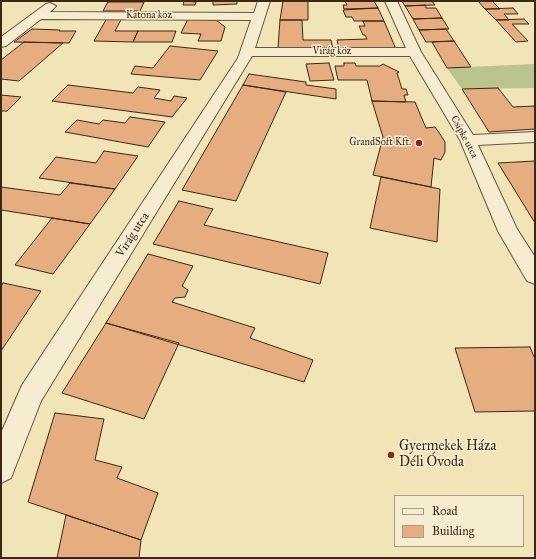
<!DOCTYPE html>
<meta charset="utf-8">
<style>
body{margin:0}
#map{position:relative;width:536px;height:559px;overflow:hidden;background:#f1e4b7;font-family:"IM FELL Great Primer",serif}
canvas{display:block}
.frame{position:absolute;inset:0;border:2px solid #3a2817;pointer-events:none}
.legend{position:absolute;left:394px;top:495px;width:130px;height:52px;box-sizing:border-box;background:#f6edd0;border:1px solid #ab9e86;margin:0;padding:5px 7px;list-style:none;font-size:12px;color:#3a2817}
.legend li{display:flex;align-items:center;gap:8px;height:20px}
.legend b{width:20px;border:1px solid #ab9e86}
</style>
<div id="map">
<canvas width="536" height="559"></canvas>
<div class="frame"></div>
<ul class="legend">
<li><b style="height:5px;background:#f6edd0"></b>Road</li>
<li><b style="height:11px;background:#e6ad81"></b>Building</li>
</ul>
</div>
<script>
const ctx = document.querySelector('canvas').getContext('2d');
ctx.lineJoin = 'round';
function fill(path, color) {
  ctx.fillStyle = color;
  ctx.fill(path, 'evenodd');
}
function poly(rows) {
  const path = new Path2D();
  for (const r of rows) {
    path.moveTo(r[0], r[1]);
    for (let i = 2; i < r.length; i += 2) path.lineTo(r[i], r[i + 1]);
  }
  return path;
}
function trace(path, color, width, dash) {
  ctx.strokeStyle = color;
  ctx.lineWidth = width;
  ctx.lineCap = dash ? 'butt' : 'round';
  ctx.setLineDash(dash || []);
  ctx.stroke(path);
}
function drawText(font, color, halo, rows, align = 'center') {
  ctx.font = font + ' "IM FELL Great Primer",serif';
  ctx.lineWidth = 3;
  ctx.setLineDash([]);
  ctx.textBaseline = 'middle';
  ctx.strokeStyle = halo;
  ctx.fillStyle = color;
  for (const [text, x, y, turn = 0] of rows) {
    ctx.save();
    ctx.translate(x, y);
    ctx.rotate((+turn || 0) * Math.PI / 180);
    ctx.textAlign = isNaN(turn) ? turn : align;
    if (halo) ctx.strokeText(text, 0, 0);
    ctx.fillText(text, 0, 0);
    ctx.restore();
  }
}
const green = poly([
 [534,64,535,88,462,89,447,68]
]);
const building = poly([
 [184,1,196,2,195,5,183,5,184,1],
 [213,1,237,1,237,4,213,5,213,1],
 [283,1,308,1,308,20,280,20,283,1],
 [345,1,374,1,378,8,344,9,343,5,347,5,345,1],
 [402,1,432,1,435,5,405,6,402,1],
 [478,1,492,1,500,9,485,9,478,1],
 [108,2,144,2,140,11,103,11,108,2],
 [425,5,426,8,436,8,442,18,413,19,405,6,425,5],
 [378,8,384,21,354,21,352,17,346,17,343,10,378,8],
 [513,8,518,14,504,14,509,20,496,20,485,9,513,8],
 [107,18,122,18,115,31,138,31,133,42,94,41,107,18],
 [442,18,449,29,419,30,413,19,442,18],
 [188,19,216,20,225,27,221,41,198,41,201,34,181,33,188,19],
 [524,19,529,24,512,24,528,41,516,42,496,20,524,19],
 [280,20,302,20,303,40,331,40,333,49,278,48,280,20],
 [363,21,384,21,396,49,339,49,337,40,367,39,365,35,363,35,359,26,365,26,363,21],
 [32,29,60,30,59,31,76,31,69,43,14,42,32,29],
 [446,29,454,41,426,42,419,30,446,29],
 [138,31,176,31,172,42,133,42,138,31],
 [454,41,471,67,447,68,432,42,454,41],
 [24,42,63,43,19,81,1,79,1,60,24,42],
 [170,46,218,51,200,80,131,74,135,66,153,68,170,46],
 [329,63,334,80,310,81,306,64,329,63],
 [344,63,355,63,356,66,380,66,383,64,399,72,397,73,402,89,406,89,408,95,404,95,406,102,372,101,367,80,338,80,335,66,344,66,344,63],
 [249,74,306,82,306,85,336,89,336,99,243,85,249,74],
 [68,85,133,93,138,87,160,90,154,98,171,101,174,96,187,98,172,117,52,101,68,85],
 [243,85,286,92,236,201,182,190,243,85],
 [498,88,513,107,535,106,535,129,489,132,462,89,498,88],
 [1,95,21,97,7,111,1,111,1,95],
 [372,101,415,102,426,128,435,127,440,134,445,142,445,152,441,160,434,158,431,187,373,175,383,137,372,101],
 [130,117,165,122,148,147,65,132,77,120,99,124,103,120,125,123,130,117],
 [104,151,138,156,115,189,39,178,56,157,96,163,104,151],
 [535,161,535,223,498,163,535,161],
 [381,177,440,189,437,242,370,228,381,177],
 [70,183,115,189,90,224,1,210,1,187,60,195,70,183],
 [179,201,213,209,204,225,328,253,320,284,153,244,179,201],
 [52,218,90,224,53,274,15,265,52,218],
 [148,254,193,266,182,286,188,290,185,297,175,298,172,302,255,328,250,338,313,360,304,382,106,323,148,254],
 [3,283,41,291,1,351,1,286,3,283],
 [106,323,179,343,144,419,62,393,106,323],
 [530,347,535,359,535,411,475,412,455,348,530,347],
 [55,413,104,419,95,460,122,467,117,478,158,493,141,540,28,502,55,413],
 [66,515,141,540,139,558,57,558,66,515]
]);
const minor = poly([
 [258,1,270,1,255,48,406,48,385,1,397,1,421,52,473,135,535,132,535,142,478,145,517,229,535,257,535,284,527,281,498,231,460,140,410,56,252,56,41,401,11,478,1,483,1,433,22,385,238,58,251,20,41,19,6,46,1,47,1,37,46,4,50,3,56,6,50,12,254,13,258,1]
]);
const markers = [
 [419,143,4,"#8f2418"],
 [391,455,4,"#8f2418"]
];
const farStreetnames = [
 ["Katona köz",149,16],
 ["Virág köz",332,52],
 ["Csipke utca",464,137,62]
];
const farPoinames = [
 ["GrandSoft Kft.",411,143]
];
const streetNames = [
 ["Virág utca",133,235,-57]
];
const nearPoinames = [
 ["Gyermekek Háza",399,447],
 ["Déli Óvoda",399,463]
];
fill(green, '#b9c48f');
fill(building, '#e6ad81');
trace(building, '#3a2817', 1);
trace(minor, '#68573f', 2);
fill(minor, '#f6edd0');
for (const [x, y, r, color] of markers) {
  const dot = new Path2D();
  dot.arc(x, y, r, 0, 2 * Math.PI);
  ctx.fillStyle = color;
  ctx.fill(dot);
  trace(dot, '#f6edd0', 1.5);
}
drawText('10px', '#3a2817', '#f6edd0', farStreetnames);
drawText('10px', '#3a2817', '#f6edd0', farPoinames, 'right');
drawText('12px', '#3a2817', '#f6edd0', streetNames);
drawText('14px', '#3a2817', '#f6edd0', nearPoinames, 'left');
</script>
